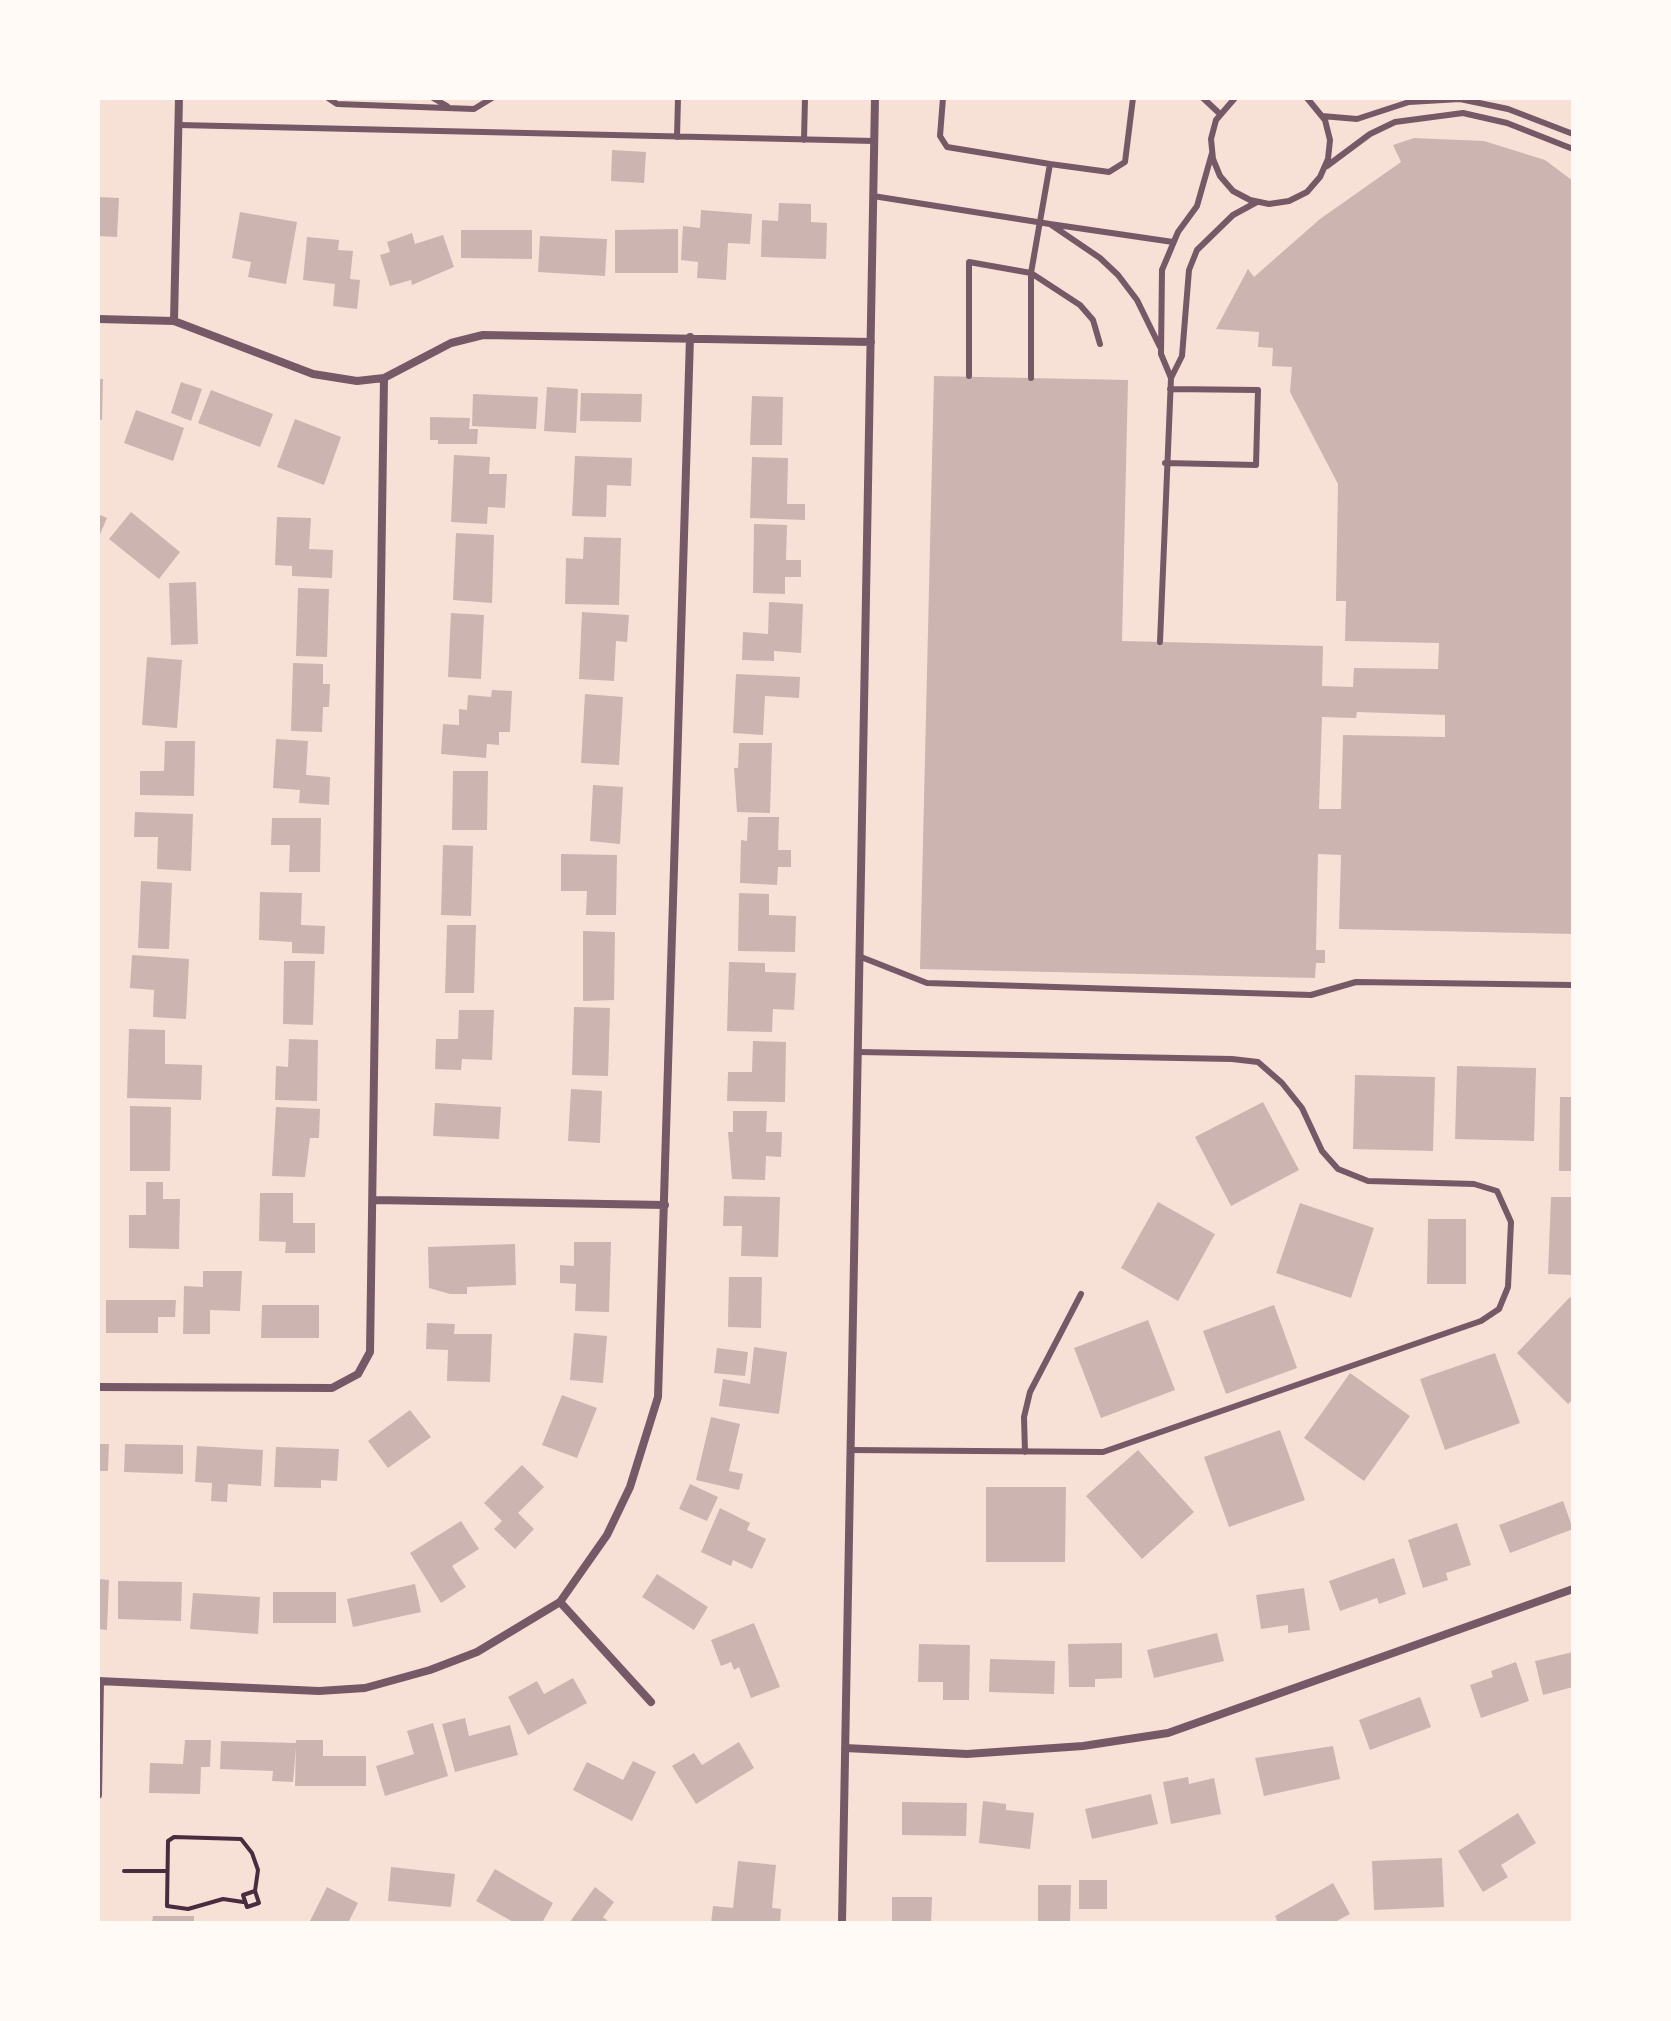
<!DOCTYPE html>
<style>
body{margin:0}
#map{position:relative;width:1671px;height:2021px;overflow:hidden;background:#f7e1d7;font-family:"Asap Condensed",sans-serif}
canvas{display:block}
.frame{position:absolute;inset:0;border:100px solid #fffaf5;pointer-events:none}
</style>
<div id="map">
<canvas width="1671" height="2021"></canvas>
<div class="frame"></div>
</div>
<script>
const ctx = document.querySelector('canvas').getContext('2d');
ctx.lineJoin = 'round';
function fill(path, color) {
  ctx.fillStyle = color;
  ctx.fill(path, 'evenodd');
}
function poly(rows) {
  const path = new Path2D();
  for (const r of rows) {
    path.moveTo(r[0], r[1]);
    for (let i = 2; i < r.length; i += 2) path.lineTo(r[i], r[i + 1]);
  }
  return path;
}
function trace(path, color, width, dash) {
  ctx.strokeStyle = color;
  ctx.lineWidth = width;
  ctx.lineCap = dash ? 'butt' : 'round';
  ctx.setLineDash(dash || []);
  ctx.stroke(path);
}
const building = poly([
 [1414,138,1484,141,1545,160,1573,181,1573,934,1339,929,1341,855,1318,854,1316,950,1325,950,1325,963,1316,963,1315,978,920,969,934,376,1128,380,1122,641,1323,646,1322,686,1353,687,1354,668,1438,669,1439,643,1345,641,1346,601,1336,601,1338,484,1290,392,1292,367,1272,366,1273,348,1258,347,1259,332,1216,329,1248,269,1254,277,1320,219,1401,162,1393,145],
 [1357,712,1445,715,1445,737,1343,735,1341,809,1319,809,1322,717,1356,718],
 [612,150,646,152,644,183,611,181],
 [98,197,119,198,117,237,98,236],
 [779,203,811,204,811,222,827,223,826,259,761,257,762,220,778,221],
 [701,210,752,214,750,244,728,243,726,280,697,278,698,262,681,260,683,226,700,228],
 [240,212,297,222,286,284,248,277,251,262,232,258],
 [678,229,678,273,615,273,615,230],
 [461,230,532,230,532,259,461,258],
 [412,233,415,244,443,235,454,267,412,285,411,280,390,286,380,255,390,252,387,242],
 [540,236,607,239,605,276,538,272],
 [307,237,339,240,338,250,353,251,350,279,360,280,357,309,333,306,335,284,303,280],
 [98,379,103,379,102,420,98,419],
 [181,382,202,389,191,421,171,413],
 [547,387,578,389,576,433,544,431],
 [211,390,273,414,260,447,198,423],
 [581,393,642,394,641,422,580,421],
 [473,394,538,397,536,429,472,426],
 [752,396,783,397,782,445,750,445],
 [136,410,184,428,173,461,124,443],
 [430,417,470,418,469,429,478,429,477,444,438,444,438,440,430,440],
 [295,419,341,437,324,485,277,467],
 [454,455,490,457,489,474,507,474,505,508,488,507,487,524,451,522],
 [575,456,632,458,631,486,607,485,606,517,572,516],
 [752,457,788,458,787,504,805,504,805,520,750,518],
 [131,512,180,552,159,579,109,539],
 [98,514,107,518,98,539],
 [277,517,311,518,309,549,333,550,332,578,292,576,292,566,275,565],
 [754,524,787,525,786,560,801,560,801,577,785,577,785,594,753,593],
 [456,533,494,535,492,603,453,600],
 [584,537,621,538,619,605,565,604,566,558,583,559],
 [196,582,198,644,171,645,169,583],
 [298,588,329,589,327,657,296,656],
 [769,602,803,604,801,653,774,651,774,661,742,660,743,632,768,634],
 [582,612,629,615,627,642,616,641,614,681,579,679],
 [451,613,484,615,481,679,448,677],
 [147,657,182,660,177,728,142,725],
 [293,663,323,664,323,684,330,684,329,707,323,707,322,732,291,731],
 [736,674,800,677,799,698,765,696,763,735,733,733],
 [492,690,512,691,510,732,499,732,499,745,487,744,486,758,441,754,443,724,459,725,459,709,467,710,468,695,491,697],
 [585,694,623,697,619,765,581,763],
 [276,739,308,741,306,775,330,777,329,805,299,803,300,790,273,788],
 [165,741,195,741,194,796,140,795,140,771,164,771],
 [739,743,772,743,770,813,737,812,734,768,738,768],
 [453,771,488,771,487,830,452,830],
 [593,785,623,787,620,844,590,841],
 [135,812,193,814,191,871,157,869,158,837,134,837],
 [748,817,779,817,778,850,791,850,791,867,778,867,777,885,740,883,741,840,747,841],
 [272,818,321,818,320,872,289,872,290,845,271,845],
 [443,845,473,846,471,916,441,915],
 [561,854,617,855,616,915,586,915,587,891,561,891],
 [141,881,172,883,169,949,138,948],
 [260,892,302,893,301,925,325,926,324,954,292,953,292,942,259,940],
 [739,893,769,894,769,915,796,916,795,952,738,951],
 [447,925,476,925,474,993,445,993],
 [583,931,615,932,614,1000,583,1001],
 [132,955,189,959,186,1019,153,1017,154,990,130,988],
 [284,961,315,961,313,1025,283,1024],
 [729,962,765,963,765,972,796,973,794,1010,773,1009,772,1032,727,1031],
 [574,1007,610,1008,608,1076,572,1075],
 [459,1010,494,1010,492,1060,462,1059,461,1070,435,1069,436,1039,458,1039],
 [129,1029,165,1030,165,1064,202,1065,201,1100,127,1098],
 [289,1039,318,1040,317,1101,275,1100,276,1066,288,1067],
 [753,1041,786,1042,785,1102,727,1101,728,1072,752,1072],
 [1457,1066,1536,1068,1534,1141,1455,1139],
 [1355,1075,1435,1077,1433,1151,1353,1149],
 [571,1089,602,1091,600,1143,568,1141],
 [1560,1097,1573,1097,1573,1171,1559,1171],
 [1263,1102,1299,1170,1231,1206,1195,1137],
 [435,1103,501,1107,499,1139,433,1136],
 [130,1106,171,1107,170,1171,130,1171],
 [276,1107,320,1109,319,1138,310,1138,305,1177,272,1176],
 [733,1111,767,1111,766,1132,782,1132,781,1157,766,1156,765,1180,732,1179,728,1132,733,1132],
 [146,1182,163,1182,163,1199,180,1199,179,1249,129,1248,129,1215,146,1215],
 [260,1193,293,1193,293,1223,315,1223,315,1253,285,1253,286,1242,259,1241],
 [724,1196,780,1197,778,1257,741,1256,742,1226,723,1226],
 [1551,1197,1573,1197,1573,1275,1548,1274],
 [1158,1202,1215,1234,1178,1301,1121,1268],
 [1300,1203,1374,1228,1351,1298,1276,1273],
 [1428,1219,1466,1219,1466,1284,1427,1284],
 [574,1242,611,1242,609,1312,575,1311,576,1284,560,1283,560,1265,574,1266],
 [515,1244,516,1285,467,1287,467,1294,450,1294,429,1288,428,1247],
 [203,1271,242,1271,240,1311,210,1310,210,1334,183,1334,184,1286,203,1287],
 [729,1277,762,1277,761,1328,728,1327],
 [1570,1297,1573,1300,1573,1399,1568,1404,1517,1353],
 [106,1300,176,1300,175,1317,158,1317,158,1333,106,1333],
 [262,1305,319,1305,319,1338,261,1338],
 [1274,1305,1297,1368,1226,1394,1203,1331],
 [1148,1320,1175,1390,1101,1418,1074,1348],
 [427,1323,455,1324,454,1334,492,1334,490,1382,447,1381,448,1350,426,1349],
 [574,1333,607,1336,603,1383,570,1380],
 [754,1347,787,1352,779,1414,719,1406,723,1379,750,1384],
 [717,1348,748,1352,745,1376,714,1373],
 [1495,1353,1520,1423,1445,1450,1420,1379],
 [1350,1373,1410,1416,1364,1481,1304,1438],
 [562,1395,597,1408,577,1458,542,1445],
 [410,1410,431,1437,388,1468,368,1441],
 [711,1417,740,1424,729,1471,743,1474,739,1490,696,1480],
 [1280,1430,1305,1500,1229,1527,1204,1457],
 [98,1444,109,1444,108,1471,98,1471],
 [125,1444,183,1445,183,1474,124,1472],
 [197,1446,263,1450,261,1486,228,1484,227,1502,211,1501,212,1483,195,1482],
 [276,1447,339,1449,337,1481,321,1480,321,1488,274,1487],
 [1138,1450,1194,1512,1142,1559,1086,1496],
 [522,1465,544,1487,518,1513,534,1529,515,1549,494,1529,502,1521,484,1503],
 [690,1484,718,1497,707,1521,679,1509],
 [986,1487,1066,1487,1065,1562,986,1562],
 [1563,1501,1573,1529,1510,1553,1499,1525],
 [720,1508,750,1523,747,1530,766,1539,752,1569,733,1560,731,1566,701,1552],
 [461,1521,479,1549,452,1566,466,1587,441,1603,410,1553],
 [1457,1523,1471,1565,1446,1573,1448,1580,1423,1588,1408,1540],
 [1394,1558,1406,1594,1379,1604,1377,1598,1340,1611,1329,1581],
 [657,1574,708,1607,694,1630,642,1597],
 [98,1579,109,1580,107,1630,98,1629],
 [118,1581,182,1582,181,1621,118,1619],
 [415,1584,421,1612,353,1627,347,1599],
 [1304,1588,1310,1630,1288,1633,1288,1625,1261,1629,1256,1595],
 [273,1592,336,1592,336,1623,273,1623],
 [193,1593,260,1597,258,1634,190,1629],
 [754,1623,780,1687,751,1698,739,1667,734,1670,731,1662,721,1666,711,1640],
 [1217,1633,1224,1661,1154,1678,1147,1650],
 [1122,1643,1122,1678,1095,1679,1095,1687,1069,1687,1068,1644],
 [919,1644,970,1645,969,1700,943,1700,943,1682,918,1682],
 [1573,1652,1573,1687,1543,1695,1535,1661],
 [990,1659,1055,1661,1054,1694,989,1692],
 [1516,1662,1529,1701,1481,1718,1470,1685,1493,1677,1491,1671],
 [573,1678,587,1703,528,1735,508,1697,537,1681,544,1694],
 [1420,1697,1431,1727,1370,1750,1359,1720],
 [465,1718,469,1736,510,1725,518,1755,455,1772,442,1724],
 [433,1723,448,1776,385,1796,376,1766,414,1754,407,1731],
 [185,1740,211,1740,210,1767,201,1767,200,1794,149,1793,150,1763,183,1764],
 [296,1740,323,1740,323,1756,366,1756,366,1786,295,1786,296,1747,293,1782,272,1781,273,1771,220,1769,221,1741,296,1743],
 [739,1742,754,1768,696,1804,672,1766,694,1753,702,1765],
 [1333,1746,1340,1779,1264,1796,1255,1758],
 [633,1761,656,1772,632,1821,573,1790,587,1762,623,1780],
 [1188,1777,1189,1784,1214,1778,1221,1814,1171,1824,1163,1782],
 [1151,1794,1158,1824,1092,1839,1085,1809],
 [983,1801,1006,1804,1006,1810,1034,1813,1030,1849,979,1843],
 [902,1802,967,1803,966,1836,902,1835],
 [1518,1813,1536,1843,1501,1865,1508,1877,1483,1892,1458,1851],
 [1442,1858,1444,1907,1374,1910,1372,1861],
 [738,1861,776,1865,772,1908,781,1909,780,1923,711,1923,713,1906,733,1908],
 [391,1867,455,1874,451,1907,388,1901],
 [495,1869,553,1903,542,1923,515,1923,476,1901],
 [1079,1880,1107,1880,1107,1909,1079,1909],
 [1333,1883,1350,1914,1333,1923,1278,1923,1275,1916],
 [1038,1885,1071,1885,1070,1923,1038,1923],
 [327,1887,358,1903,348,1923,309,1923],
 [595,1887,614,1902,603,1917,610,1923,569,1923],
 [892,1897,932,1897,931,1923,892,1923],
 [153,1916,194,1916,194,1923,152,1923]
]);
const path = poly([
 [124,1871,167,1871],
 [243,1902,223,1899,188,1909,167,1906,168,1841,174,1837,241,1839,252,1853,258,1870,255,1891,259,1903,247,1907,243,1895,255,1891]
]);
const service = poly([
 [328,98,337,104,474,109,492,98],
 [433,98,447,106],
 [943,98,940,136,947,147,1050,164,1031,273,969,262,969,376],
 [1203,98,1220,114],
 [1235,98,1216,120,1211,139,1213,159,1220,176,1233,191,1250,200,1269,204,1289,201,1307,192,1320,177,1328,159,1330,140,1325,120,1307,98],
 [1322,116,1357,119,1409,102,1460,99,1508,109,1573,134],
 [179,125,874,141],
 [677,137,678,98],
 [804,140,805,98],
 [1212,153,1197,206,1178,232,1162,270,1161,354,1171,378,1182,356,1189,270,1197,250,1233,215,1257,202],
 [1050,164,1109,172,1125,162,1133,98],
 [1327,166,1370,134,1395,122,1463,113,1507,123,1573,149],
 [873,196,1050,224],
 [1160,347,1137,300,1118,275,1100,258,1050,224,1173,242],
 [1031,378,1031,273,1080,305,1093,320,1100,344],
 [1165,463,1256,465,1258,390,1170,389],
 [1160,642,1171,378],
 [861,957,927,983,1311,995,1356,982,1573,985],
 [850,1450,1103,1452,1481,1321,1499,1309,1508,1287,1511,1222,1497,1191,1474,1184,1368,1181,1338,1169,1322,1151,1302,1108,1282,1083,1258,1062,1232,1059,859,1052],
 [1025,1452,1024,1417,1030,1392,1081,1294]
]);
const minor = poly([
 [98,319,174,321,313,374,357,381,384,378,451,343,483,335,871,342],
 [174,321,179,98],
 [374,1200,665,1205],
 [98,1387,332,1388,358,1374,370,1352,384,378],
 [560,1602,651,1702],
 [98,1681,319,1691,365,1688,430,1670,477,1652,560,1602,607,1535,630,1487,658,1397,690,337],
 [845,1748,967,1754,1083,1746,1168,1733,1573,1589],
 [98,1795,100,1681],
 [842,1923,875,98]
]);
fill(building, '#ccb4b1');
trace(path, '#4a2c40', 4);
trace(service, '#755966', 6);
trace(minor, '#755966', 8);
</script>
